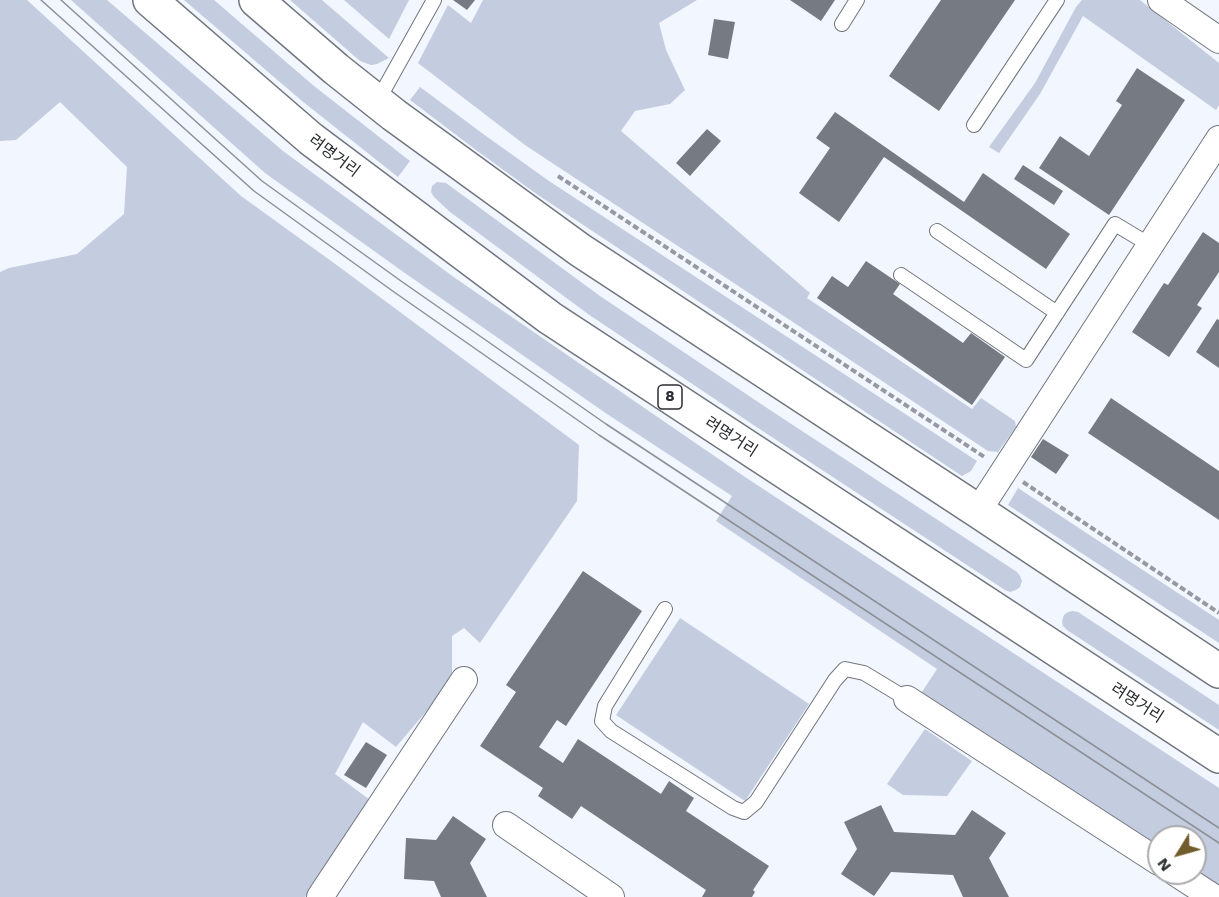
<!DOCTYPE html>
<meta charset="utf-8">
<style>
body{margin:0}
#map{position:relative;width:1219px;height:897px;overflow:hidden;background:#f2f6fe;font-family:"Work Sans",sans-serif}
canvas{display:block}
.north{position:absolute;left:1147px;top:825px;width:60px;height:60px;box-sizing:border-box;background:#fff;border:2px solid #aaabad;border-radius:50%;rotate:233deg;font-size:16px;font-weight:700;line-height:24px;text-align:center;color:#2b2d31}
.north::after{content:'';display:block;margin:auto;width:21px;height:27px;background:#715d2c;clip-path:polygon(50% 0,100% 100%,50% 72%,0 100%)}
</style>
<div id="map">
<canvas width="1219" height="897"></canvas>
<div class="north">N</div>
</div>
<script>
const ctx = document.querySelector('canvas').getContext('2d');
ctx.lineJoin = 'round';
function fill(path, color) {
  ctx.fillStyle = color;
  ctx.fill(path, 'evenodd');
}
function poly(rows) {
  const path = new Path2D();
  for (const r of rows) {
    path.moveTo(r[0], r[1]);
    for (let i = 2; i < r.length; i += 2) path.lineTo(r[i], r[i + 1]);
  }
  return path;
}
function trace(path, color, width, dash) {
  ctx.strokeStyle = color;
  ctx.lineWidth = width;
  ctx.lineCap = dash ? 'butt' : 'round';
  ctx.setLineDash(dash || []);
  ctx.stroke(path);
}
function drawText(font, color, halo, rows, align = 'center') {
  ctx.font = font + ' "Work Sans","Noto Sans KR",sans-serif';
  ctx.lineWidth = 4.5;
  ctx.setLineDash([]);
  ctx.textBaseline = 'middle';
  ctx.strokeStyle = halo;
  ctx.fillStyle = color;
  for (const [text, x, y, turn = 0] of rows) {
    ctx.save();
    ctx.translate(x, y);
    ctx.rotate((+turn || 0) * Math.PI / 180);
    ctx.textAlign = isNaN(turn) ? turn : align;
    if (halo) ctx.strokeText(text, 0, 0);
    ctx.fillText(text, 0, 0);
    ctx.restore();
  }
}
const green = poly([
 [0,0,27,0,241,196,338,266,579,445,577,501,480,643,464,628,452,636,452,681,396,747,363,722,335,774,370,800,305,897,0,897,0,272,9,268,77,254,124,214,127,167,60,102,16,140,0,141],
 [71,0,107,0,283,151,455,278,745,477,1219,788,1219,887,1195,872,1195,837,1159,837,1159,849,920,695,937,669,716,521,732,496,607,414,402,271,265,173],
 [184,0,214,0,314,86,410,161,398,177,302,101],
 [290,0,322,0,389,58,377,64,371,65,360,61],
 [344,0,409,0,389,39],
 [483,0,697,0,659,23,666,50,685,90,670,104,635,111,621,131,810,293,807,298,972,409,981,398,1015,421,1016,427,998,452,988,451,525,145,418,63,448,5,471,23],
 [1082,0,1140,0,1219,63,1219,105,1216,110,1083,16,1040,94,999,153,989,147,1035,83,1076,7],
 [420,87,486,136,549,181,977,461,971,471,962,476,538,195,476,150,410,100],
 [437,182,446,183,600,296,767,408,1017,572,1020,576,1022,581,1020,587,1016,590,1010,592,1005,590,755,426,588,314,450,212,434,197,431,192,432,186],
 [1018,488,1219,620,1219,643,1008,505],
 [1073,611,1078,612,1219,705,1219,730,1067,630,1063,626,1062,621,1064,615,1068,612],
 [680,618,809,704,745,801,616,715],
 [925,729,972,761,947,796,903,795,887,784]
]);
const building = poly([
 [453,0,475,0,467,10],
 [790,0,835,0,821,21],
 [941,0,1015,0,939,111,889,76],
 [714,19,735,22,728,59,708,55],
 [1137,68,1185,100,1109,215,1039,168,1060,136,1089,156,1122,105,1116,101],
 [835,112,964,202,983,173,1070,234,1046,269,884,157,839,222,799,193,830,148,816,138],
 [707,129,721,141,690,176,676,163],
 [1023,165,1063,191,1054,205,1014,179],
 [1203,232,1219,243,1219,272,1197,305,1202,308,1169,357,1132,332,1164,283,1168,285],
 [866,261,900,284,893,294,963,343,971,333,1005,357,972,405,817,298,832,276,848,287],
 [1217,319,1219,320,1219,368,1196,352],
 [1111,398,1219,471,1219,520,1088,433],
 [1043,439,1069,455,1056,474,1031,457],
 [583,571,642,611,566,726,557,720,539,747,563,763,578,739,661,794,669,781,694,798,686,811,769,866,753,890,755,892,752,897,702,897,706,890,581,806,572,819,538,796,543,788,480,746,516,692,506,685],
 [366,742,387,755,366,788,344,775],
 [881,805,894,832,955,835,972,810,1006,833,989,858,1009,897,963,897,953,875,891,872,874,896,841,874,857,849,844,822],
 [453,816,486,839,470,863,487,897,441,897,434,881,404,879,406,838,436,840]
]);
const path = poly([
 [558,176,986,458],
 [1023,482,1219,613]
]);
const service = poly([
 [842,24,857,0],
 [377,102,434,0],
 [974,125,1057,0],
 [937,231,1057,313],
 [901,275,1026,360,1115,224,1150,245],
 [665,609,605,706,602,721,611,731,733,808,744,812,756,802,835,680,845,669,864,673,907,699]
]);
const minor = poly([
 [1161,0,1219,40],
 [978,511,1219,139],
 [907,699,1159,862],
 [506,825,611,897],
 [1176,873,1213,897],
 [320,897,464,680]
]);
const trunk = poly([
 [150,0,311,139,550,318,1219,756],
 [256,0,336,69,394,115,580,250,978,511,1219,671]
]);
const tram = poly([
 [41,0,254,191,394,292,599,435,1219,843],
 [61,0,262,181,401,281,606,424,1219,828]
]);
const shields = [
 [670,397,24]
];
const shieldNames = [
 ["8",670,397]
];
const streetNames = [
 ["려명거리",334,156,37],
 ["려명거리",731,437,33],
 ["려명거리",1137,703,33]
];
fill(green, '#c4cce0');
fill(building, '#767a82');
trace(service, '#71757d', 16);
trace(minor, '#71757d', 28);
trace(trunk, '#71757d', 36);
trace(path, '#96999f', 4, [6, 3]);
trace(service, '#fff', 14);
trace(minor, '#fff', 26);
trace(trunk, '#fff', 33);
trace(tram, '#8d9096', 1.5);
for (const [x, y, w] of shields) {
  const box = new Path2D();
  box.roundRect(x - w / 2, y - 12, w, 24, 4.5);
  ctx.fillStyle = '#fff';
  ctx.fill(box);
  trace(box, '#2b2d31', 1.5);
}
drawText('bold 15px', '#2b2d31', null, shieldNames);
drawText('16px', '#2b2d31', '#fff', streetNames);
</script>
